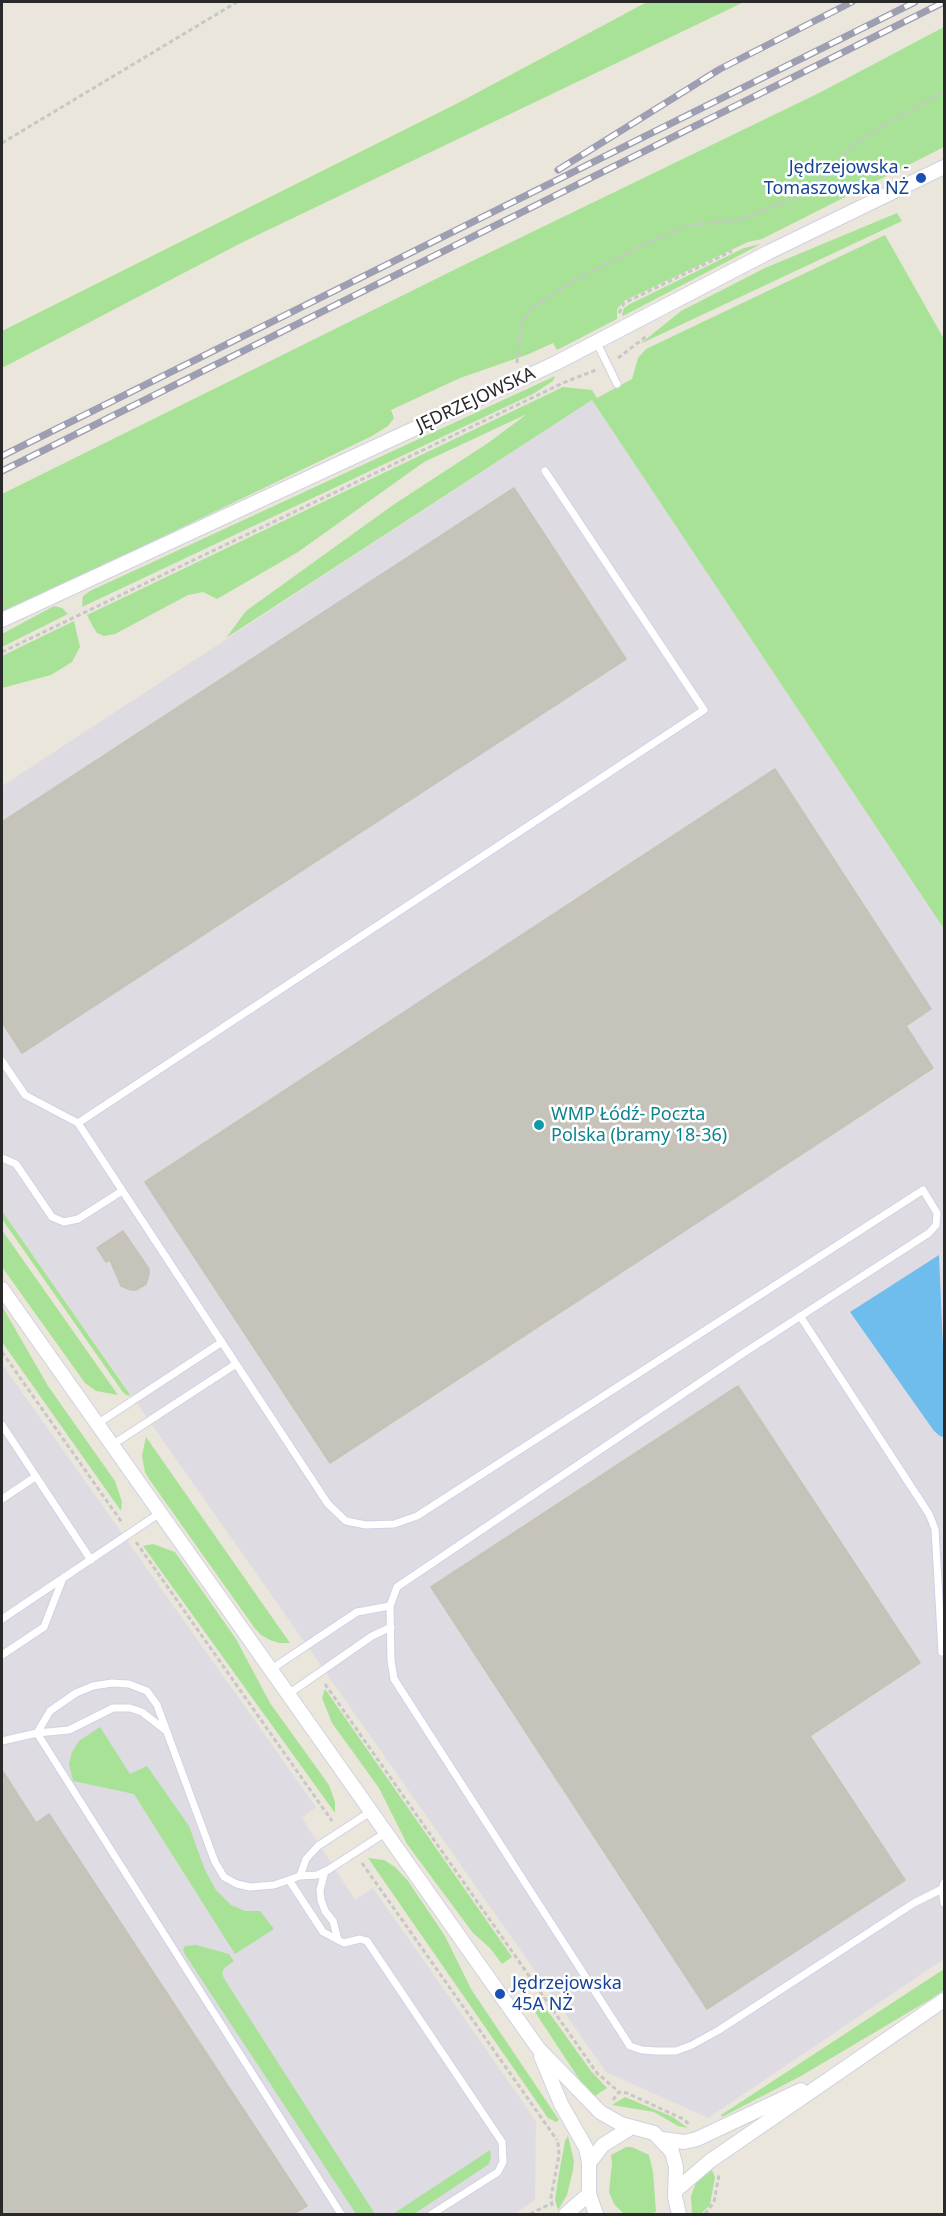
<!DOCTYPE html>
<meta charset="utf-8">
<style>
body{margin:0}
#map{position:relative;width:946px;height:2216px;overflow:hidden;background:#ebe6db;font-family:"Noto Sans",sans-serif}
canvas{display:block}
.frame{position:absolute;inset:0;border:3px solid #292929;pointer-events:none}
</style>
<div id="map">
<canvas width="946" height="2216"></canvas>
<div class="frame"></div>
</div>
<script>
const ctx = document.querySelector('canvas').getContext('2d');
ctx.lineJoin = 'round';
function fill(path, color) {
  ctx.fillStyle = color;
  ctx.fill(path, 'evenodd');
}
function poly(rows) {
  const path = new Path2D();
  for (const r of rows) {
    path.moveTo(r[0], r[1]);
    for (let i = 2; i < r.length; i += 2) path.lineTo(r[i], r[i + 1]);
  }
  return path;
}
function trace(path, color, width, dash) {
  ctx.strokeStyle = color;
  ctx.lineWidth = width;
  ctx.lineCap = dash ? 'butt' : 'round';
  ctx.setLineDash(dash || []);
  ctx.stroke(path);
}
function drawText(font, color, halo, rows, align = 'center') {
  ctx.font = font + ' "Noto Sans",sans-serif';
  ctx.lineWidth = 5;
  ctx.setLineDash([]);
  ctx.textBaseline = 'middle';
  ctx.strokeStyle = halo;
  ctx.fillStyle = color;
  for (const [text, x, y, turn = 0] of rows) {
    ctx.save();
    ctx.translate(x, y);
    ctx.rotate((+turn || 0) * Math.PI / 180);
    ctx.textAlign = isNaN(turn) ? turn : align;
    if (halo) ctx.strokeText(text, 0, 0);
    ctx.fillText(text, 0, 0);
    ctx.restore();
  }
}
const industrial = poly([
 [592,400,944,929,944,1959,708,2118,606,2072,2,1211,2,786],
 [2,1364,316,1807,302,1818,355,1900,373,1888,536,2121,535,2200,514,2214,2,2214]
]);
const green = poly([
 [647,2,744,2,243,242,2,368,2,331,458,103],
 [944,27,944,147,762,239,748,242,624,301,617,309,617,319,557,350,553,343,529,354,460,378,391,410,394,418,388,426,372,436,2,614,2,494,466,264,821,92],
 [897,213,902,221,640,344,681,311,765,268],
 [885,235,944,339,944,929,592,400,226,638,246,611,393,505,488,443,527,414,424,462,298,552,217,599,203,592,188,595,115,634,104,636,97,633,92,625,87,615,563,387,592,390,597,398,632,379,638,358,646,349],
 [761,244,623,316,622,314,624,308,630,304,744,248],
 [555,376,553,381,533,394,82,607,83,596,90,591],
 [54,606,62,608,68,614,2,647,2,634],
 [74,621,80,647,72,662,51,675,2,688,2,656],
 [2,1211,131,1396,126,1395,122,1391,2,1219],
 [2,1230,118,1395,96,1391,85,1383,2,1267],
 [2,1306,48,1386,115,1481,122,1502,121,1511,2,1342],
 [146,1437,290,1643,279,1643,270,1640,261,1635,254,1627,149,1479,145,1472,142,1456],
 [153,1544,175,1552,236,1639,270,1703,329,1785,335,1802,335,1813,143,1546],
 [325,1689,512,1957,502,1964,490,1948,473,1933,407,1844,379,1788,332,1723,322,1698],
 [100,1727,130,1774,147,1766,189,1826,205,1870,216,1890,231,1905,245,1911,260,1911,274,1929,235,1954,134,1794,73,1781,69,1764,72,1752,79,1741],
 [368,1858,384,1860,395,1867,408,1881,445,1936,471,1989,559,2120,556,2122,548,2118],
 [196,1945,229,1954,234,1961,224,1968,222,1974,225,1980,375,2214,356,2214,186,1956,183,1950,185,1946],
 [944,1969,944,1990,931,1999,801,2076,722,2117,721,2115],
 [542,2003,591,2071,607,2088,595,2096,583,2085,533,2009],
 [625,2097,673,2117,688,2128,678,2126,654,2112,612,2105],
 [568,2136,574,2161,573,2170,567,2195,558,2210,555,2200,558,2179,565,2141],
 [626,2147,632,2147,649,2155,653,2172,656,2212,650,2214,624,2214,614,2204,609,2192,612,2163,611,2155],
 [490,2150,491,2157,489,2164,414,2214,393,2214],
 [712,2170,715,2177,710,2205,701,2214,692,2214,691,2196,694,2188,697,2181]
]);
const water = poly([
 [939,1255,944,1372,944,1437,940,1436,934,1431,850,1312]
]);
const building = poly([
 [514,488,626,659,22,1053,2,1022,2,822,514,488],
 [775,769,931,1009,906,1026,933,1068,330,1463,145,1182,775,769],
 [123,1231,149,1269,149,1274,146,1284,136,1290,131,1290,121,1286,110,1260,106,1262,97,1248,123,1231],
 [738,1386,920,1663,810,1736,905,1880,707,2009,431,1587,738,1386],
 [2,1770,36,1823,49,1814,307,2206,293,2214,2,2214,2,1770]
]);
const path = poly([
 [2,143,237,2],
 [619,313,624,303,732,251],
 [618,358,648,335],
 [517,363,522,321,529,311,563,287,642,245,690,225,739,220,794,198,825,176,851,147,884,125,944,92],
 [2,652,565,382,596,370],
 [2,1352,123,1524],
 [136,1542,332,1821],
 [325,1684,597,2073,619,2092],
 [362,1863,557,2140],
 [613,2100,619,2092,627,2093,683,2119,690,2125],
 [552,2206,551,2197,559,2155,558,2141],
 [530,2214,552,2203],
 [705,2214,714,2202,719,2175]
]);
const lane = poly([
 [597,343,617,384],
 [545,471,704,710,78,1123,328,1504,346,1521,366,1525,394,1524,417,1516,923,1190,937,1213,936,1225,929,1233,742,1354,397,1587,390,1606,391,1660,394,1679,630,2046,642,2050,657,2051,676,2051,692,2045,719,2030,914,1903,942,1889],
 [2,1061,25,1095,78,1123],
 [2,1158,16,1164,52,1217,64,1222,78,1219,122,1191],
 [800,1316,929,1514,935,1529,942,1652],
 [97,1424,222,1342],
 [2,1425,91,1560],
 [112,1445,236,1364],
 [2,1499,35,1477],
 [2,1619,160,1513],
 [2,1655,44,1627,63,1578],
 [270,1670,357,1612,390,1606],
 [287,1695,372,1636,391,1627],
 [37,1733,341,2214],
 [37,1733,50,1711,76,1693,93,1686,112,1683,129,1684,147,1691,157,1705,215,1862,224,1877,237,1884,250,1887,274,1885,300,1876,317,1875,328,1870,385,1833],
 [2,1741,37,1733,69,1730,113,1708,130,1708,142,1712,165,1730],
 [325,1871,320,1890,321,1900,325,1911,333,1921,338,1940],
 [300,1876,306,1859,318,1846,370,1812],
 [289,1880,323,1932,344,1943,360,1939,367,1941,502,2142,503,2162,498,2172,432,2214],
 [944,1883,942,1889,944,1903]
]);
const street = poly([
 [2,620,556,363,769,252,944,167],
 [2,1289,538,2048,600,2112,621,2124,654,2133,672,2152,676,2167,675,2197,679,2214],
 [541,2056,561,2104,586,2148,589,2163,589,2194,596,2214],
 [662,2139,684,2142,697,2139,801,2090],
 [589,2163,603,2145,632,2127],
 [675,2191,710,2161,944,2000],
 [566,2214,589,2194]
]);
const rail = poly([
 [558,170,720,69,852,2],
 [2,456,915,2],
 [2,471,944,2]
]);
const markers = [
 [921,178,6,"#1a4fb4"],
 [539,1125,6,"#0f9aa8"],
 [500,1994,6,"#1a4fb4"]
];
const transitNames = [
 ["Jędrzejowska -",909,168],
 ["Tomaszowska NŻ",909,189],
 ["Jędrzejowska",512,1984,"left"],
 ["45A NŻ",512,2005,"left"]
];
const streetNames = [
 ["JĘDRZEJOWSKA",476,400,-25]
];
const cultureNames = [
 ["WMP Łódź- Poczta",551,1115],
 ["Polska (bramy 18-36)",551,1136]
];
fill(industrial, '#dfdbe3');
fill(green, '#a8e297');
fill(water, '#6ebded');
fill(building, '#c6c3ba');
trace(building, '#c6c2b4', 1.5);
trace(lane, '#d0d1e2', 9);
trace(street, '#d0d1e2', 16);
trace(path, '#c7c7c7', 3, [4.5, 3]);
trace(lane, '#fff', 7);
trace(street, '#fff', 14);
trace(rail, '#9e9eb3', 7);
trace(rail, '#fff', 4.5, [14]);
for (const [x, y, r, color] of markers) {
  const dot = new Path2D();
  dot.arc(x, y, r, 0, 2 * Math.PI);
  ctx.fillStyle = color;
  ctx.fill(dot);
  trace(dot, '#fff', 2);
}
drawText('18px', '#164399', '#fff', transitNames, 'right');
drawText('18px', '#292929', '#fff', streetNames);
drawText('18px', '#0d838f', '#fff', cultureNames, 'left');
</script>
